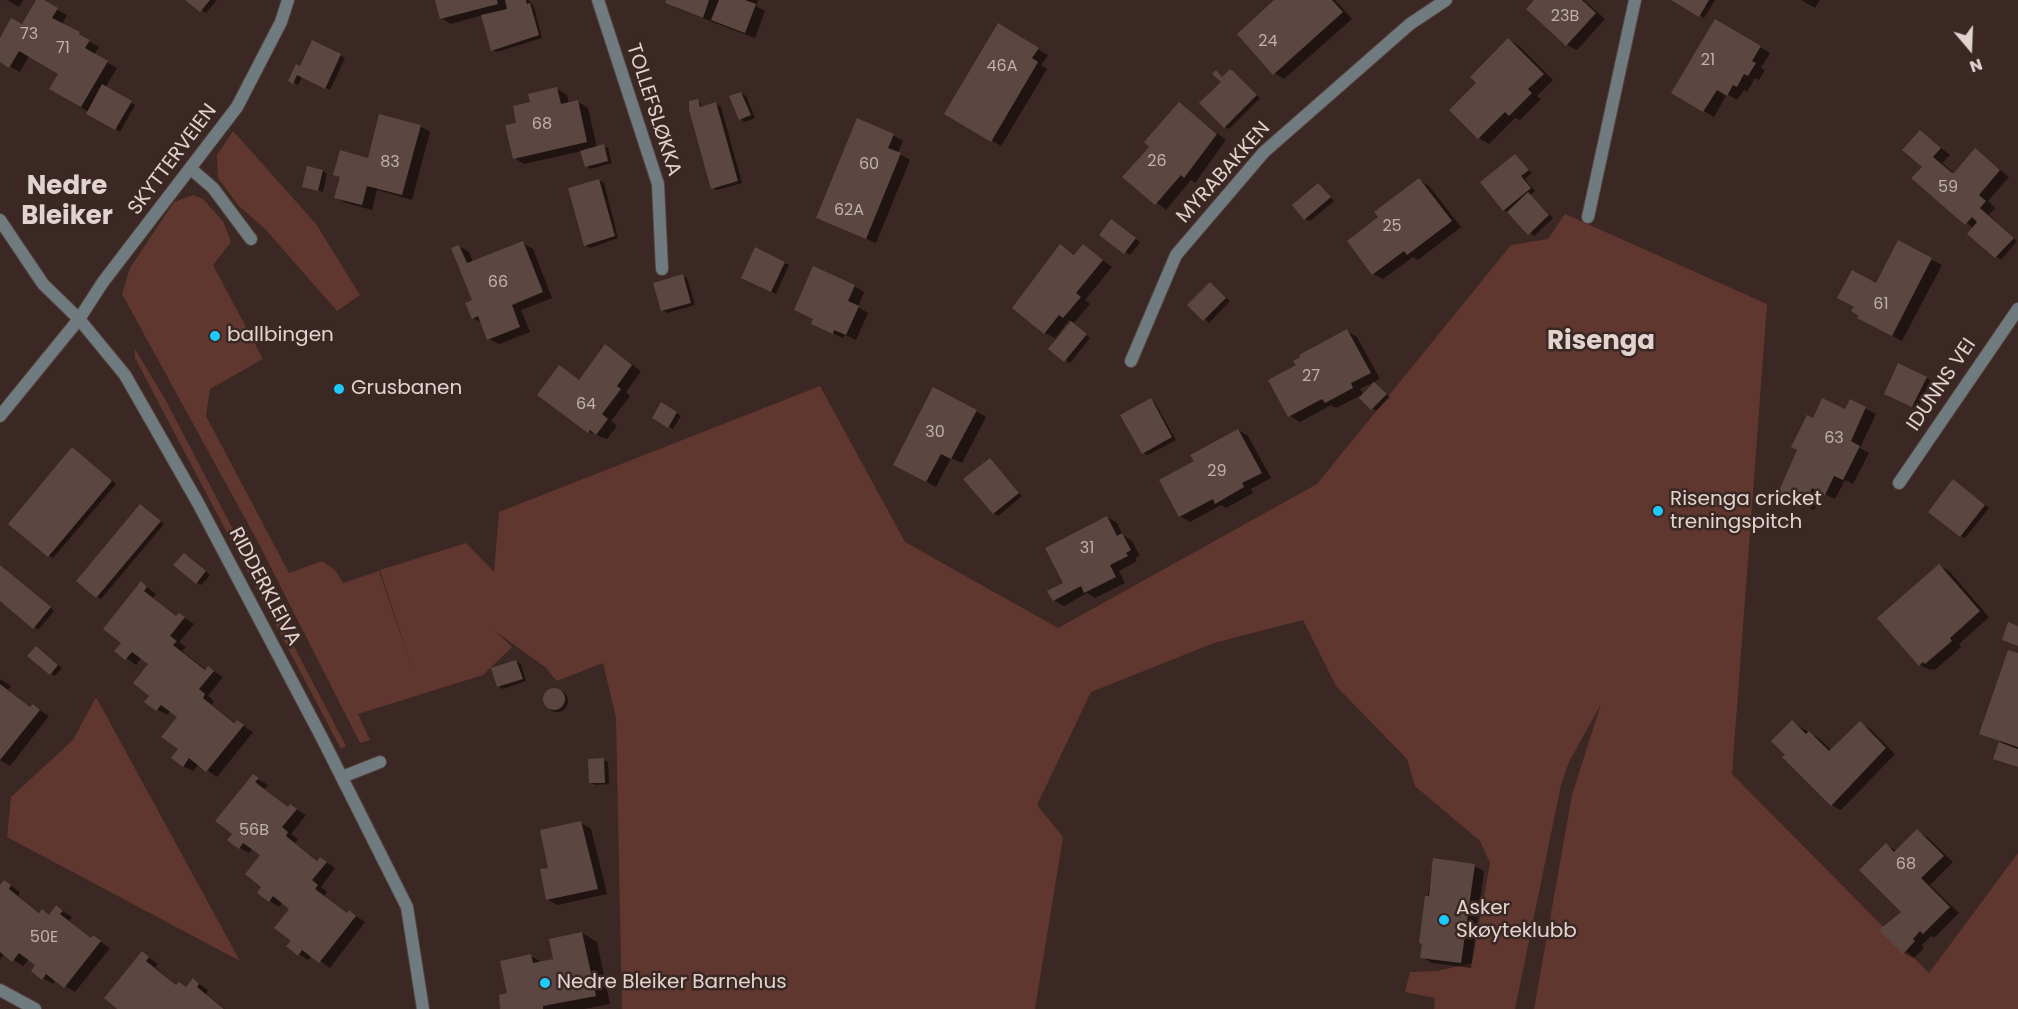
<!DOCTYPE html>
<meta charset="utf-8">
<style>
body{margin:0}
#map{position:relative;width:2018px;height:1009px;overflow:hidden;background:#3b2723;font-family:Poppins,sans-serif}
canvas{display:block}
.north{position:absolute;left:1940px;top:18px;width:60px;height:60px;-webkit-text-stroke:4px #3b2723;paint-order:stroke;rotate:161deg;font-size:16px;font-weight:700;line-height:24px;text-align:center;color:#e1d3d0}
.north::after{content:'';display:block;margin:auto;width:21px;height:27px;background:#e1d3d0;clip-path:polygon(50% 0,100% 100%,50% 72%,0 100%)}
</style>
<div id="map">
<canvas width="2018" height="1009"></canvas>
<div class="north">N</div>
</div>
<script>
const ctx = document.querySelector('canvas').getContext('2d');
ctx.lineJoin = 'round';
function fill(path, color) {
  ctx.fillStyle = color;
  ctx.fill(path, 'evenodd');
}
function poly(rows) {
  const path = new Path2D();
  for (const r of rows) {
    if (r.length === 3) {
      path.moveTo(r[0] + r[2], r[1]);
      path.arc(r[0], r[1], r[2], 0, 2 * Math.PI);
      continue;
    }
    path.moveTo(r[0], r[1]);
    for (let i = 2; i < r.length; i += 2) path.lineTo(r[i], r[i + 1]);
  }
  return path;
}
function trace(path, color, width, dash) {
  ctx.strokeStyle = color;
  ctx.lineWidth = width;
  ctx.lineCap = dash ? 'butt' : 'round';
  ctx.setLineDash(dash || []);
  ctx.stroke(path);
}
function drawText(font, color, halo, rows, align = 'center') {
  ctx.font = font + ' Poppins,sans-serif';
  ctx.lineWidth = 5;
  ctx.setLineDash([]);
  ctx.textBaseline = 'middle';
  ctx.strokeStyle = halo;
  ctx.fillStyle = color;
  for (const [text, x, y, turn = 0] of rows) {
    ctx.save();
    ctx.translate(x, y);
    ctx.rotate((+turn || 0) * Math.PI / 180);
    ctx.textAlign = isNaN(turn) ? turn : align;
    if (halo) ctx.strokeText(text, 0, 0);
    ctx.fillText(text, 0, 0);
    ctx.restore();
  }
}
const green = poly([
 [233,131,316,224,360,295,337,311,265,229,238,205,218,178,217,155],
 [193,195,203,199,223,221,231,242,213,265,263,359,210,389,206,416,289,573,322,561,335,570,343,583,379,571,413,671,380,570,466,543,494,572,499,512,820,386,905,542,1058,628,1317,484,1511,245,1548,239,1565,214,1767,304,1732,774,1929,973,2018,853,2018,1009,1534,1009,1572,795,1601,704,1569,762,1561,785,1515,1009,1434,1009,1435,998,1405,992,1410,972,1437,971,1472,963,1490,863,1480,841,1415,786,1407,759,1336,686,1303,620,1214,643,1091,692,1037,805,1063,837,1035,1009,622,1009,616,718,603,663,557,681,545,667,495,631,512,647,483,675,358,714,370,740,360,743,259,544,122,294,130,268,174,202],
 [135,349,165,399,346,746,341,749,135,358],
 [96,697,240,961,7,837,11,797,73,740]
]);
const shadow = poly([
 [7,0,23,0,19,7],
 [37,0,67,15,62,24,89,39,88,41,99,47,94,55,117,68,105,88,135,105,120,132,51,88,60,74,29,56,20,72,0,61,0,41,22,26],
 [188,0,217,0,206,13],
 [437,0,529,0,534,7,542,38,497,52,492,50,483,15,451,24,441,18],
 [667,0,758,0,756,6,765,11,755,38,676,8],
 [1276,0,1335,0,1352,19,1284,79,1274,73],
 [1536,0,1584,0,1605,19,1577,50,1567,45],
 [1674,0,1715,0,1704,18],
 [1801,0,1820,0,1815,8],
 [1716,21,1770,53,1761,68,1765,70,1759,80,1755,78,1747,92,1744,90,1737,100,1727,94,1714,117,1673,93],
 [998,26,1048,55,1041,65,1047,69,1001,146,946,113],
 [1509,40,1519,46,1553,80,1537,96,1541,99,1520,120,1515,118,1489,144,1479,138,1451,110,1478,83],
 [313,42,345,58,330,90,302,77,298,85,290,80,300,68],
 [1216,72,1223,78,1232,72,1237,75,1260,98,1229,129,1225,127,1223,82],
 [557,89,567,95,569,104,578,102,588,108,597,148,603,146,608,148,612,163,591,169,586,166,582,151,524,164,514,158,518,124,532,103],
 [741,93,746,96,755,118,745,122,740,119],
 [698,100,703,108,716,104,721,107,742,183,717,190,713,188],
 [1179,103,1226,140,1195,183,1191,180,1166,210,1124,177,1151,146],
 [420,126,430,132,412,200,377,190,372,210,346,203,336,197,341,178,335,174,369,159],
 [1920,131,1950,155,1942,163,1955,174,1976,150,2009,177,1988,201,1995,208,1989,215,2017,241,2001,260,1969,233,1973,228,1913,178,1924,167],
 [893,135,903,141,898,153,910,160,876,243,817,218],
 [1515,155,1532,173,1525,179,1535,191,1530,195,1553,218,1534,236,1504,210],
 [323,171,327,174,323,192,303,186],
 [599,180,604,183,618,238,590,248,585,245],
 [1419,180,1429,186,1461,227,1418,260,1413,257,1383,279,1373,274,1380,218],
 [1319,185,1334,201,1310,221,1305,219],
 [1116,223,1140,242,1130,255,1101,234],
 [523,243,533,249,552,298,521,310,530,332,499,344,489,339,483,324,473,318,474,301,459,246,469,252,473,262],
 [1899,243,1942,265,1902,341,1869,323,1861,315],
 [1061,246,1076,255,1083,246,1112,267,1085,300,1090,304,1073,324,1090,338,1070,363,1050,349,1072,322,1069,320,1055,338,1045,333],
 [756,249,789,265,776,294,747,280],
 [682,276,687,278,695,305,667,313,662,310],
 [1210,284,1230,301,1209,323,1189,305],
 [854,286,864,292,858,307,868,313,856,340,845,335,843,338,823,329],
 [1347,331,1357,337,1380,379,1360,389,1363,394,1336,408,1331,405,1300,422,1290,416,1270,380,1298,366,1295,361,1300,356],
 [606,346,641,371,626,392,630,396,611,421,617,426,607,439,589,432,539,394,580,381],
 [1926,378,1931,380,1917,409,1890,396],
 [1375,384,1390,397,1376,411,1372,408],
 [1151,400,1155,403,1176,440,1148,455,1143,453],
 [1851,401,1876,414,1860,448,1869,453,1853,484,1845,480,1835,499,1823,493,1814,510,1790,498],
 [662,404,681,416,673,429,654,418],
 [976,411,986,417,962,463,951,458,936,487,904,470],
 [1238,430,1248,436,1271,478,1251,489,1253,493,1226,508,1221,505,1190,522,1180,516,1196,462],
 [73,449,116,484,53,558,48,556],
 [990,459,1022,496,998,516,994,513],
 [1958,484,1989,508,1965,538,1961,536],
 [145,508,164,524,101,599,97,597],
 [1107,517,1117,523,1123,535,1132,541,1140,556,1135,558,1137,561,1119,571,1125,583,1095,598,1087,593,1064,606,1054,600],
 [189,557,210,575,201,585,197,583],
 [0,565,54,611,38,630,0,599],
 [1939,566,1949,571,1989,617,1959,644,1961,647,1936,669,1930,670,1920,665],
 [141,583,156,594,153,598,177,617,179,614,194,624,179,642,186,647,182,651,206,670,208,668,223,677,208,696,214,701,212,705,235,723,237,722,253,732,217,777,199,764,193,771,183,766,179,717,170,711,167,715,157,709,151,695,150,664,142,657,136,665,116,651,123,642],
 [41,651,62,668,55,676,51,674],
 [2018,655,2018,767,1995,758,2001,742,1981,733],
 [516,661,521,664,526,681,503,689,498,686],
 [0,679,11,686,8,690,31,708,33,706,49,716,10,766,0,760],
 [557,701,11],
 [1792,722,1820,739,1831,750,1860,723,1870,729,1895,754,1841,810,1831,805,1787,755],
 [604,760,608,762,609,784,595,785,590,782],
 [253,776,268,785,264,789,289,808,291,806,306,815,291,834,298,839,295,843,319,862,321,859,335,868,321,887,327,892,324,896,348,914,350,912,365,922,330,968,312,955,308,960,299,954,291,908,283,902,279,907,270,901,263,887,262,855,253,848,249,853,240,848,234,834],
 [581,823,591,829,607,894,557,905,547,899,550,869],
 [1917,831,1927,837,1953,862,1930,885,1959,913,1934,938,1931,936,1922,945,1924,948,1914,958,1904,953,1903,912,1886,845,1897,851],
 [1434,860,1474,866,1484,871,1471,968,1432,963,1422,957,1423,944,1420,943],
 [5,882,20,892,18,896,41,914,43,911,50,916,57,907,72,917,69,921,92,939,93,937,110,948,75,992,56,980,53,984,43,978,37,965,29,959,23,966,5,954,0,959,0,888],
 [582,933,597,942,610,1004,584,1009,502,1009,531,956,543,963,555,960],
 [142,953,158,964,155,967,177,986,187,988,193,980,208,990,206,994,225,1009,119,1009]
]);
const building = poly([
 [36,0,44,0,58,8,52,18,80,32,79,34,90,40,85,48,108,61,81,107,49,89,58,74,19,51,9,68,0,62,0,38,11,18,22,24],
 [185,0,210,0,200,12],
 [435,0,497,0,498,4,440,19],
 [505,0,526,0,527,4,530,3,539,35,491,51,481,15,507,9],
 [666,0,709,0,703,18,665,3],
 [719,0,745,0,756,4,745,33,711,20],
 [1274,0,1332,0,1343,12,1273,75,1237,34],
 [1534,0,1582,0,1596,13,1566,46,1526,9],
 [1671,0,1709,0,1699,17],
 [1715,19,1761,46,1752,61,1756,63,1748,76,1744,74,1737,87,1733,85,1727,96,1717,90,1703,112,1671,93],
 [998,23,1039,48,1032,58,1038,62,991,142,944,114],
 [1508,38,1544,74,1528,89,1532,93,1509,116,1505,112,1478,139,1449,110,1476,83,1470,77],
 [312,40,341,54,325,89,297,75,293,84,288,81,296,64,300,66],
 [1216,70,1222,77,1229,70,1232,70,1257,95,1224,128,1199,103,1221,82,1212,74],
 [102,84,132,101,115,130,86,114],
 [557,87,561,104,578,100,587,142,513,159,505,125,516,123,513,106,530,102,528,94],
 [741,92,751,115,739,120,729,96],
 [698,99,700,107,716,102,738,181,711,189,689,110,689,101],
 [1179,102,1217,134,1184,178,1181,175,1155,205,1122,177,1149,147,1144,142],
 [379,114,421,125,402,195,367,186,362,205,334,198,340,177,333,175,340,150,368,158],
 [857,118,894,134,888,148,901,153,866,239,816,218],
 [1920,130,1941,148,1933,157,1951,172,1954,173,1975,148,2000,170,1979,195,1986,201,1980,208,2014,238,1995,258,1967,234,1977,222,1972,217,1965,225,1911,178,1922,167,1902,150],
 [604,144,608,161,585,167,580,151],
 [1515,154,1529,170,1521,176,1531,188,1503,211,1480,182],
 [307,166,323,170,318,191,302,187],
 [1419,178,1452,221,1407,255,1404,251,1372,275,1347,241,1378,217,1374,212],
 [599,179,615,236,584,246,568,188],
 [1318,183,1331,197,1304,220,1292,205],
 [1528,192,1549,215,1528,235,1507,212],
 [1111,219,1136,238,1124,254,1099,235],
 [1898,240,1932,258,1892,336,1857,318,1859,316,1851,311,1854,307,1837,298,1852,270,1876,283],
 [523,241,543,292,512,305,520,327,487,340,478,316,472,319,465,303,472,300,451,248,459,245,467,263],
 [1060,244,1074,255,1083,244,1103,260,1076,293,1081,297,1063,318,1059,315,1044,334,1012,308],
 [755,247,785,262,771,292,741,278],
 [813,266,855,285,848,301,859,306,846,335,834,330,833,334,811,324,813,319,794,310],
 [683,274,691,303,661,311,653,283],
 [1210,282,1226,298,1203,321,1187,305],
 [1071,321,1087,334,1064,362,1048,349],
 [1347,329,1371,373,1351,383,1353,388,1325,403,1322,399,1288,417,1268,380,1296,365,1293,361,1300,357,1299,355],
 [605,344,632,365,617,386,621,389,602,414,608,419,596,435,590,430,588,433,537,395,559,365,579,380],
 [1898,363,1927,377,1912,407,1884,394],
 [1374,382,1387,394,1371,410,1359,398],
 [933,387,977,410,951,459,941,454,926,482,893,465],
 [1151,398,1172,437,1142,454,1120,415],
 [1822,398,1845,409,1850,399,1866,407,1851,441,1860,446,1843,480,1834,476,1825,495,1812,488,1804,506,1778,493,1797,450,1791,447,1807,415,1813,418],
 [661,402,677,412,668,428,652,418],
 [1238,429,1262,473,1242,483,1244,487,1215,504,1213,499,1179,517,1159,480,1194,461,1190,455],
 [72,447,112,481,48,557,8,524],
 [990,458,1019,493,993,514,963,479],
 [1953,479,1985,505,1960,537,1928,512],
 [140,504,161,521,96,598,76,581],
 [1107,516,1117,536,1122,533,1131,550,1126,553,1128,556,1110,565,1116,577,1084,593,1081,586,1053,601,1047,591,1063,583,1045,548],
 [184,553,206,571,196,584,173,565],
 [1939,564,1980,611,1950,638,1952,641,1925,664,1923,662,1919,666,1877,618],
 [0,565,51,607,33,629,0,601],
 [141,581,147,587,144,591,176,616,179,613,185,617,170,636,177,641,173,645,205,670,208,666,214,671,199,689,205,694,203,698,234,723,237,720,244,725,206,772,189,758,183,767,171,758,178,749,161,737,177,717,161,705,156,711,144,702,149,696,133,683,148,664,132,652,125,660,114,651,121,643,103,629],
 [2008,622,2018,626,2018,646,2002,640],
 [36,646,58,665,50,675,27,656],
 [2008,650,2018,653,2018,747,1979,734],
 [516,660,523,679,497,687,491,668],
 [0,684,30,707,33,704,40,710,0,760],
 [554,699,11],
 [1792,720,1806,734,1809,731,1829,751,1860,721,1886,748,1831,806,1782,757,1785,755,1771,741],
 [1999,742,2018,749,2018,767,1993,759],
 [604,758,605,783,589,783,588,759],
 [253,774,259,778,255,782,272,795,288,807,290,804,297,809,282,827,288,832,286,836,317,861,320,857,327,862,312,880,318,885,315,889,347,913,349,910,356,916,319,963,302,950,298,956,286,946,291,941,274,928,289,909,273,896,269,902,257,893,261,887,245,874,260,855,243,843,239,849,233,845,227,840,232,834,215,821],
 [581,821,598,889,546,900,540,869,548,868,540,830],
 [1917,829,1944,856,1921,878,1950,907,1923,934,1920,931,1913,939,1915,941,1903,954,1879,930,1901,912,1859,870,1886,843,1894,852],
 [1433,858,1475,864,1461,963,1420,958,1422,944,1419,943,1425,896,1429,896],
 [4,880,11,885,9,889,39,913,42,909,49,915,56,905,63,911,60,914,91,938,93,935,101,941,64,988,46,974,42,980,31,971,35,965,19,953,12,962,0,952,0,885],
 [582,932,596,996,543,1006,543,1009,500,1009,499,995,507,993,500,961,531,954,533,963,553,959,549,939],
 [142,951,149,957,146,961,176,985,179,982,186,987,193,978,199,984,197,987,224,1009,117,1009,104,998]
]);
const service = poly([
 [191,169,213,188,251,239],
 [342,777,380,762],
 [0,990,35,1009]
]);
const minor = poly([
 [598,0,658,184,662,269],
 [1588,217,1635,0],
 [0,220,43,284,79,319,125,375,198,503,322,738,407,907,423,1009],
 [1131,361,1176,255,1264,152,1410,24,1446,0],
 [0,416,79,319,103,282,237,107,281,22,288,0],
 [1899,483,2018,309]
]);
const markers = [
 [215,336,6,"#1ec9fd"],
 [339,389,6,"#1ec9fd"],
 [1658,511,6,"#1ec9fd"],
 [1444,920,6,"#1ec9fd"],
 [545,983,6,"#1ec9fd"]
];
const numberNames = [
 ["23B",1565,17],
 ["73",29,35],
 ["24",1268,42],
 ["71",63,49],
 ["21",1708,61],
 ["46A",1002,67],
 ["68",542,125],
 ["26",1157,162],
 ["83",390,163],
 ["60",869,165],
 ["59",1948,188],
 ["62A",849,211],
 ["25",1392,227],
 ["66",498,283],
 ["61",1881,305],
 ["27",1311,377],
 ["64",586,405],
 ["30",935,433],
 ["63",1834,439],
 ["29",1217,472],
 ["31",1087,549],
 ["56B",254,831],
 ["68",1906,865],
 ["50E",44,938]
];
const streetNames = [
 ["TOLLEFSLØKKA",653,110,72],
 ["SKYTTERVEIEN",173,160,-53],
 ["MYRABAKKEN",1224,173,-48],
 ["IDUNNS VEI",1942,385,-56],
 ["RIDDERKLEIVA",264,587,62]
];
const poiNames = [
 ["ballbingen",227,336],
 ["Grusbanen",351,389],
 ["Risenga cricket",1670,500],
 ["treningspitch",1670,523],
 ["Asker",1456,909],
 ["Skøyteklubb",1456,932],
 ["Nedre Bleiker Barnehus",557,983]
];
const districtNames = [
 ["Nedre",67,187],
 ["Bleiker",67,217],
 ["Risenga",1601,342]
];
fill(green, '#60372f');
fill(shadow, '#0007');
fill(building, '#5c4641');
trace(service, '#56433f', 14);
trace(minor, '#56433f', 14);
trace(service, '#707b7f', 12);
trace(minor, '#707b7f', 12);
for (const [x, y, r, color] of markers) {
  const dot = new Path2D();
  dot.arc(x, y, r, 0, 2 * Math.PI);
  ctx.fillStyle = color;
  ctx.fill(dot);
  trace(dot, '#3b2723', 2);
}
drawText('16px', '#c0b0ac', null, numberNames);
drawText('20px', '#e1d3d0', '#3b2723', streetNames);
drawText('20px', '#e1d3d0', '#3b2723', poiNames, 'left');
drawText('bold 26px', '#e1d3d0', '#3b2723', districtNames);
</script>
